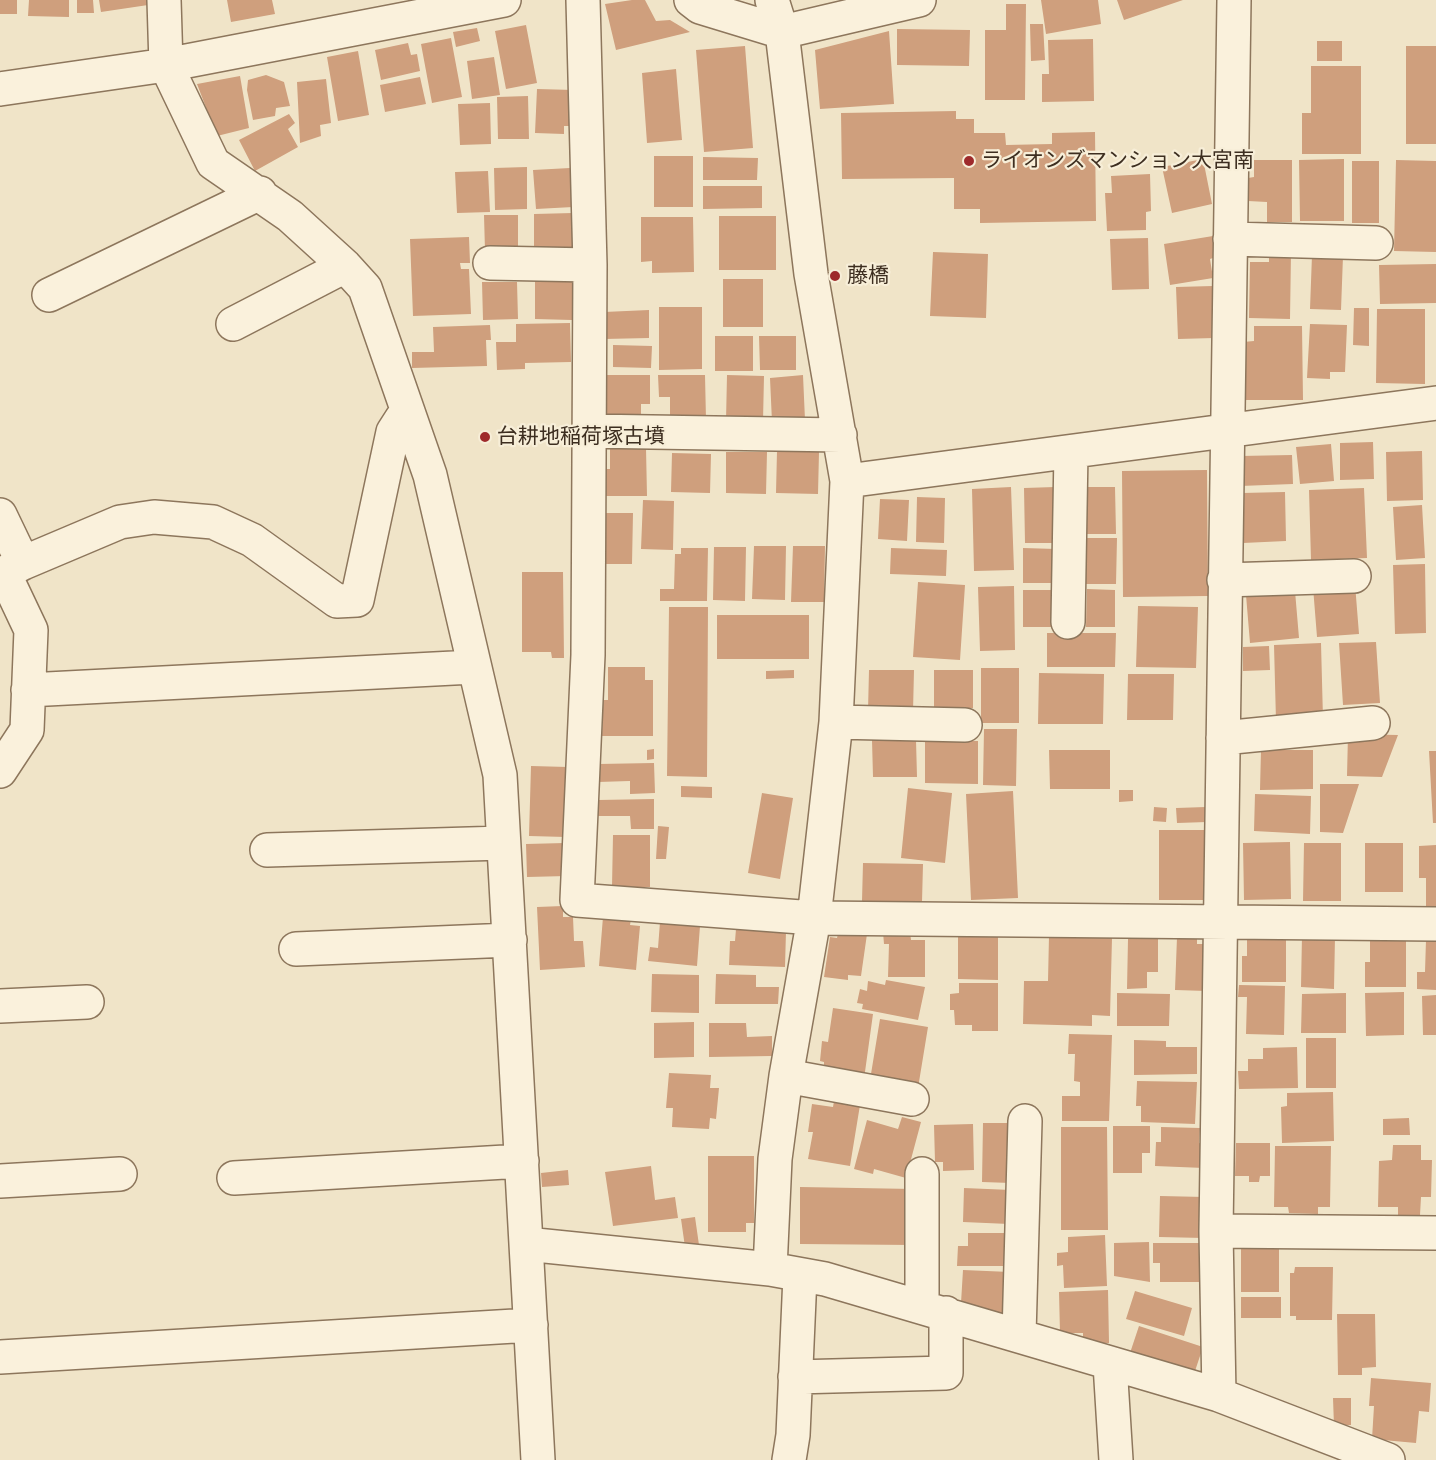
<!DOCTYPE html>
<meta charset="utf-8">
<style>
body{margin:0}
canvas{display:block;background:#f0e4c8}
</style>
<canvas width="1436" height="1460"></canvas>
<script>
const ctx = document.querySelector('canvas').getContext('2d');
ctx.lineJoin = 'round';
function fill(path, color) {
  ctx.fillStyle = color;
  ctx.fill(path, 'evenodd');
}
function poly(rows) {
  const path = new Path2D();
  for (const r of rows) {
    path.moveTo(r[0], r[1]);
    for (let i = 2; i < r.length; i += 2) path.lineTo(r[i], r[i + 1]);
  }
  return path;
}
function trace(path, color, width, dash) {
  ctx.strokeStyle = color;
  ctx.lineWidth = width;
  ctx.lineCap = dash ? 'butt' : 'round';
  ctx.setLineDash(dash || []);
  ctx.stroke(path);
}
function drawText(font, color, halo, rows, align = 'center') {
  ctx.font = font + ' Merriweather,"Noto Sans JP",serif';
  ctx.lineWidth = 4.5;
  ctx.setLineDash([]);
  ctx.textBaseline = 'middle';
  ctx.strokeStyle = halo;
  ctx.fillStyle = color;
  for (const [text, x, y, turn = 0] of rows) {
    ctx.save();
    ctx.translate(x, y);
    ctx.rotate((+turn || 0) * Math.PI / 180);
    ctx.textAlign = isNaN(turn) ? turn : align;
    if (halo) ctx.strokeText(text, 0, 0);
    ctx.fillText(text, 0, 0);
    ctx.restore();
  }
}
const building = poly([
 [0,0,17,0,17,14,0,14],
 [29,0,69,0,69,17,28,16],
 [77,0,93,0,94,13,77,13],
 [99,0,148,0,148,5,101,12],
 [227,0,272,0,275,14,231,22],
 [632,0,645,0,656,21,670,20,690,32,616,50,605,4],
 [1041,0,1098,0,1101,24,1046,34],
 [1117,0,1183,0,1124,20],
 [1006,4,1026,4,1025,100,985,100,985,30,1006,30],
 [1030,24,1043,24,1045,60,1031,61],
 [526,25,537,83,506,89,495,31],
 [477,28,480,41,456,47,453,32],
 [897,29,970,30,969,66,897,65],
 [889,31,894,104,820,109,815,50],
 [451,38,462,97,432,103,421,44],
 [1093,39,1094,101,1042,102,1042,74,1049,74,1048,40],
 [1317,41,1342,41,1342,61,1317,61],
 [408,43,411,55,417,54,420,71,381,80,375,50],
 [745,46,753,148,704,152,696,50],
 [1406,46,1436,46,1436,144,1406,144],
 [358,51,369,115,338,121,327,57],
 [494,57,500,95,472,99,467,61],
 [1311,66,1361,66,1361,154,1302,154,1302,113,1311,113],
 [676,69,682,140,647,143,642,73],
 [266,75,284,82,290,106,276,108,275,116,253,120,247,90,248,80],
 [240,76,249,128,217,136,197,84],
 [420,77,426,104,385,112,380,85],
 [326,79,331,123,320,125,321,136,300,143,297,82],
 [537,89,574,90,572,126,564,126,564,134,535,133],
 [528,96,529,139,498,139,497,97],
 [490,103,491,144,460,145,458,104],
 [956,111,956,119,974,119,974,133,1005,133,1006,145,1052,144,1052,133,1095,132,1096,221,980,223,980,209,954,209,954,178,842,179,841,113],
 [289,114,295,123,288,129,298,147,255,171,239,140],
 [654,156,693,156,693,207,654,207],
 [703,157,758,158,757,180,703,180],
 [1203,159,1212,204,1172,213,1162,167],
 [1344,159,1344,221,1300,221,1299,160],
 [1254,160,1292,160,1292,222,1267,222,1267,202,1248,201,1248,178,1254,177],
 [1396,160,1436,161,1436,252,1394,251],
 [1352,161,1379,161,1379,223,1352,223],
 [527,167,527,209,495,210,494,168],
 [570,168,573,207,536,209,533,170],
 [488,171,490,212,457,213,455,172],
 [1150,174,1151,211,1146,212,1146,230,1107,231,1105,193,1112,193,1111,176],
 [703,186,762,186,762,208,703,209],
 [573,213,573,251,534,251,534,214],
 [484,215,518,215,518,251,485,251],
 [719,216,776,216,776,270,719,270],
 [641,217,693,217,694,272,652,273,652,261,641,262],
 [1213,236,1216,257,1210,259,1213,278,1170,285,1164,244],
 [469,237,470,263,460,263,461,269,469,269,471,314,413,316,410,239],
 [1148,238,1149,289,1112,290,1110,239],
 [1269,251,1291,252,1290,319,1249,318,1250,262,1269,262],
 [933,252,988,254,986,318,930,316],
 [1312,255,1343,256,1341,310,1310,309],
 [1436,264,1436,303,1380,304,1379,265],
 [723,279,763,279,763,327,723,327],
 [535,281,572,281,572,320,535,319],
 [482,282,517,282,518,319,483,320],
 [1213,286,1214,338,1178,339,1176,287],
 [659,307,702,307,702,369,659,370],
 [1354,308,1369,308,1369,346,1353,345],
 [1377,309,1425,309,1425,384,1376,383],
 [649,310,649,338,604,339,604,312],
 [570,323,571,362,525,363,525,369,497,370,496,342,516,342,516,324],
 [1310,324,1347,325,1345,372,1330,372,1330,379,1307,378],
 [490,325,491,340,486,340,487,366,412,368,412,352,434,352,433,327],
 [1254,326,1302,326,1303,400,1244,400,1243,342,1254,341],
 [715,336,753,336,753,371,715,371],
 [759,336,796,336,796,370,760,370],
 [613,345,652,346,651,368,613,367],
 [607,375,650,375,650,404,641,404,641,416,607,416],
 [658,375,705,375,706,420,670,420,670,397,659,397],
 [727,375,764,376,763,421,726,421],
 [803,375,805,420,772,422,770,378],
 [1373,442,1374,479,1340,480,1340,443],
 [1331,444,1334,481,1300,484,1296,447],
 [610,448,646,448,647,496,603,496,603,469,610,469],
 [777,451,819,452,818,494,776,493],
 [1422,451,1423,500,1387,501,1386,452],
 [726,452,767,452,766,494,726,493],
 [672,453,711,454,710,493,671,492],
 [1292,455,1293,484,1240,486,1240,456],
 [1207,470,1208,596,1123,597,1122,471],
 [1011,487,1014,570,974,571,972,489],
 [1055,487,1055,543,1025,543,1024,488],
 [1087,487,1115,487,1116,534,1086,534],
 [1364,488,1367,558,1311,560,1309,490],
 [1285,492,1286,541,1243,543,1242,493],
 [917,497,945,498,944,543,916,542],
 [880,499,909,500,907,541,878,539],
 [643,500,674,501,673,550,641,549],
 [1422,505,1425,558,1396,560,1393,507],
 [603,513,633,513,632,564,601,564],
 [1085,538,1117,538,1116,584,1085,584],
 [754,546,786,546,785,600,752,599],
 [793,546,825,546,824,602,791,602],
 [714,547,746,547,745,601,713,600],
 [681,548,708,548,707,601,660,601,660,589,674,589,675,554,681,554],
 [891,548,947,550,946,576,890,574],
 [1023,548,1056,549,1056,583,1023,583],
 [1425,564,1426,633,1395,634,1393,565],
 [522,572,563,572,564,658,552,658,551,652,522,652],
 [918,582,965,585,960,660,913,657],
 [1355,584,1359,634,1317,637,1313,587],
 [1014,586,1015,650,980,651,978,587],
 [1087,589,1115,590,1115,627,1086,627],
 [1023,590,1056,590,1055,627,1023,627],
 [1295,591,1299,638,1250,643,1246,595],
 [1138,606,1198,607,1196,668,1136,667],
 [669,607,708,607,707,777,667,776],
 [717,615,809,615,809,659,717,659],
 [1047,633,1116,633,1115,667,1047,667],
 [1376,642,1380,703,1343,705,1339,643],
 [1321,643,1323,719,1276,721,1274,645],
 [1269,646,1270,670,1243,671,1243,647],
 [608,667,645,667,645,680,653,680,653,736,602,736,603,700,608,700],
 [981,668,1019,668,1019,723,981,723],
 [794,670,794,678,766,679,766,671],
 [869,670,914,670,913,712,868,711],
 [934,670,973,670,973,708,934,709],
 [1039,673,1104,674,1103,724,1038,724],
 [1128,674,1174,674,1173,720,1127,720],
 [984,729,1017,729,1016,786,983,785],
 [1348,734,1398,735,1382,777,1347,776],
 [872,740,916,740,917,777,873,777],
 [925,740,978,741,978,784,925,783],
 [654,749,654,759,647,760,647,750],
 [1049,750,1110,750,1110,789,1050,789],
 [1261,750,1313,750,1313,789,1260,790],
 [1429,751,1436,751,1436,823,1433,823],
 [654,763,655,793,630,794,630,781,598,782,598,764],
 [531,766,568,767,566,837,529,836],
 [1320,784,1359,784,1343,833,1320,832],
 [681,786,712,787,712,798,681,797],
 [908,788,952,793,945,863,901,858],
 [1119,790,1133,790,1133,801,1119,802],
 [1013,791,1018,898,971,900,966,794],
 [762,793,793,798,780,879,748,873],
 [1255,794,1311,796,1310,834,1254,831],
 [654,799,654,829,631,829,630,816,598,816,598,800],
 [1154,807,1167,808,1166,822,1153,821],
 [1206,807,1207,822,1177,823,1176,808],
 [658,826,669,827,666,859,656,859],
 [1159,830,1205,830,1205,900,1159,900],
 [613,835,650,835,650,887,612,887],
 [1290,842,1291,899,1244,900,1243,843],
 [565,843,567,876,527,877,526,844],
 [1304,843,1341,843,1341,901,1303,901],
 [1365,843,1403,843,1403,892,1365,892],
 [1436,845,1436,909,1426,909,1426,878,1419,878,1419,846],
 [863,863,923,864,922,902,862,901],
 [563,906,563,917,573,917,574,941,583,941,585,967,540,970,537,907],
 [603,917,631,919,630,925,640,926,636,970,599,966],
 [660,922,700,926,697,966,648,961,650,947,658,948],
 [736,929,786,931,785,967,729,965,730,941,735,941],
 [839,930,867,934,861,976,848,975,848,980,824,977,830,937,837,938],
 [883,932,910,932,911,940,925,940,925,977,888,977,889,944,884,944],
 [958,934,998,934,998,980,958,979],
 [1302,935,1335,936,1334,989,1301,987],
 [1049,936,1112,938,1110,1016,1092,1015,1092,1026,1023,1024,1024,981,1048,981],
 [1286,936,1286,982,1242,982,1242,956,1247,956,1247,937],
 [1177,937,1197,938,1197,944,1208,944,1207,991,1175,990],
 [1128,939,1158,939,1158,972,1147,972,1147,988,1127,989],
 [1370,940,1406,940,1406,987,1365,987,1365,962,1370,962],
 [1426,940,1436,940,1436,990,1417,989,1417,972,1425,972],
 [652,974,699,975,699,1013,651,1012],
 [716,974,756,975,756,987,779,987,778,1004,715,1004],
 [886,980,925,987,918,1020,862,1009,863,1004,857,1003,860,989,867,991,868,981,885,985],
 [959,983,998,983,998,1031,972,1031,972,1025,955,1025,954,1010,950,1010,950,994,959,993],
 [1239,985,1285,986,1284,1035,1246,1034,1247,997,1238,997],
 [1404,992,1404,1035,1366,1036,1365,993],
 [1117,993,1170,994,1169,1026,1117,1026],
 [1346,993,1346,1033,1301,1033,1302,994],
 [1436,995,1436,1035,1423,1035,1422,996],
 [833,1008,873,1014,864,1079,843,1076,844,1069,824,1067,824,1062,820,1061,822,1041,828,1042],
 [880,1019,928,1027,918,1088,870,1080],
 [694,1022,694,1057,654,1058,654,1023],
 [709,1023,746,1023,747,1037,772,1036,772,1056,709,1057],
 [1069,1034,1112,1035,1109,1121,1062,1121,1062,1096,1080,1096,1080,1082,1074,1081,1075,1054,1068,1054],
 [1306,1038,1336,1038,1336,1088,1306,1088],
 [1134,1040,1166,1041,1166,1047,1197,1047,1197,1074,1134,1075],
 [1297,1047,1298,1088,1239,1089,1238,1071,1248,1071,1248,1059,1263,1059,1263,1048],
 [669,1073,711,1075,710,1088,719,1088,716,1119,710,1118,709,1129,672,1127,673,1108,666,1108],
 [1137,1081,1197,1082,1195,1124,1141,1122,1141,1106,1136,1106],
 [1333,1092,1334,1141,1282,1143,1281,1107,1287,1106,1287,1093],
 [834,1101,860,1105,850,1166,808,1159,813,1132,808,1132,812,1104,833,1107],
 [902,1117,921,1122,906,1178,874,1169,873,1174,854,1169,867,1120,898,1129],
 [1409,1118,1410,1135,1383,1135,1383,1119],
 [983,1123,1012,1123,1011,1183,982,1182],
 [973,1124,974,1170,943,1171,943,1162,935,1162,934,1125],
 [1113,1126,1150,1126,1150,1153,1142,1153,1142,1173,1113,1173],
 [1061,1127,1107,1127,1108,1230,1061,1230],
 [1161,1127,1200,1128,1199,1143,1204,1144,1204,1168,1155,1166,1156,1142,1161,1142],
 [1236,1143,1270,1143,1270,1176,1260,1176,1259,1182,1249,1182,1249,1176,1235,1176],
 [1393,1145,1421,1145,1421,1160,1432,1160,1431,1197,1421,1197,1420,1215,1398,1215,1398,1207,1378,1207,1379,1161,1392,1160],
 [1275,1146,1331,1146,1330,1207,1318,1207,1318,1214,1289,1213,1288,1207,1274,1207],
 [708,1156,754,1156,754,1223,746,1223,746,1232,708,1232],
 [651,1166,655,1200,675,1197,678,1218,613,1226,605,1172],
 [568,1170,569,1185,542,1187,541,1173],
 [800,1187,914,1189,913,1245,800,1244],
 [964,1188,1011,1190,1009,1224,963,1222],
 [1160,1196,1205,1197,1204,1238,1159,1237],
 [695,1217,699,1245,685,1247,681,1219],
 [968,1233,1011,1233,1011,1266,957,1266,958,1246,968,1246],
 [1105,1235,1107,1286,1064,1288,1063,1265,1057,1266,1057,1253,1068,1252,1068,1237],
 [1149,1242,1150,1282,1114,1276,1114,1243],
 [1153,1243,1204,1243,1205,1282,1160,1282,1160,1263,1153,1263],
 [1241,1248,1279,1248,1279,1292,1241,1292],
 [1295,1267,1333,1267,1332,1320,1296,1320,1296,1316,1290,1316,1290,1273,1294,1273],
 [963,1270,1010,1272,1008,1304,1001,1313,961,1303],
 [1108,1290,1109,1343,1083,1343,1083,1333,1060,1333,1059,1292],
 [1135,1291,1192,1308,1184,1336,1126,1319],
 [1241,1297,1281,1297,1281,1318,1241,1318],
 [1337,1314,1375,1314,1376,1367,1362,1368,1362,1375,1338,1375],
 [1139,1326,1203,1347,1194,1374,1130,1353],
 [1371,1378,1431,1383,1429,1412,1419,1411,1416,1443,1372,1439,1374,1406,1369,1406],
 [1333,1398,1351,1398,1351,1425,1334,1426]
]);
const minor = poly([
 [164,0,166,65,213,163,290,216,345,266,365,288,430,475,500,775,538,1460],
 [583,0,590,265,588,655,577,900,814,918,1436,924],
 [691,0,700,7,782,32,919,0],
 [0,89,166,65,504,0],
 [1230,239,1376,243],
 [490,263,590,265],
 [49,295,260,193],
 [233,324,345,266],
 [588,431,840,435],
 [847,481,1436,403],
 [0,515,23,563,4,573,31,630,27,730,0,771],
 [23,563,120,522,154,517,213,522,252,540,337,601,357,600,393,432,402,418,408,414],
 [1224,580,1354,576],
 [1068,622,1071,452],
 [28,690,473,667],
 [836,722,965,725],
 [1223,738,1373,723],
 [267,850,503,843],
 [296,949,510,940],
 [0,1006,87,1002],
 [786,1076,912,1099],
 [922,1174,922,1306],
 [234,1178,522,1161],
 [0,1181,120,1174],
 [1216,1231,1436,1233],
 [526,1244,770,1269,825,1279,1219,1395,1388,1460],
 [770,1269,775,1159,786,1076,814,918,836,722,847,481,811,274,782,32,772,0],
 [1019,1335,1025,1121],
 [0,1357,531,1325],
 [1110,1364,1116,1460],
 [795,1377,946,1373,946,1313],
 [1219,1395,1216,1231,1234,0],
 [789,1460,793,1435,800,1276]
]);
const markers = [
 [969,161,6,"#9e2a2b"],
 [835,276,6,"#9e2a2b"],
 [485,437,6,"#9e2a2b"]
];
const poiNames = [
 ["ライオンズマンション大宮南",981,161],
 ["藤橋",847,276],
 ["台耕地稲荷塚古墳",497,437]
];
fill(building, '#cf9f7d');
trace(minor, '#8d765c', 36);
trace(minor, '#faf1dc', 33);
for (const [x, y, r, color] of markers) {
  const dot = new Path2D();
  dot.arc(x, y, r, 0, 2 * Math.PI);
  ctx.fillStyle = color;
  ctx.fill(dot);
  trace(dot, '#f7eed8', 2);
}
drawText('21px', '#3d2e20', '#f7eed8', poiNames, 'left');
</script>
